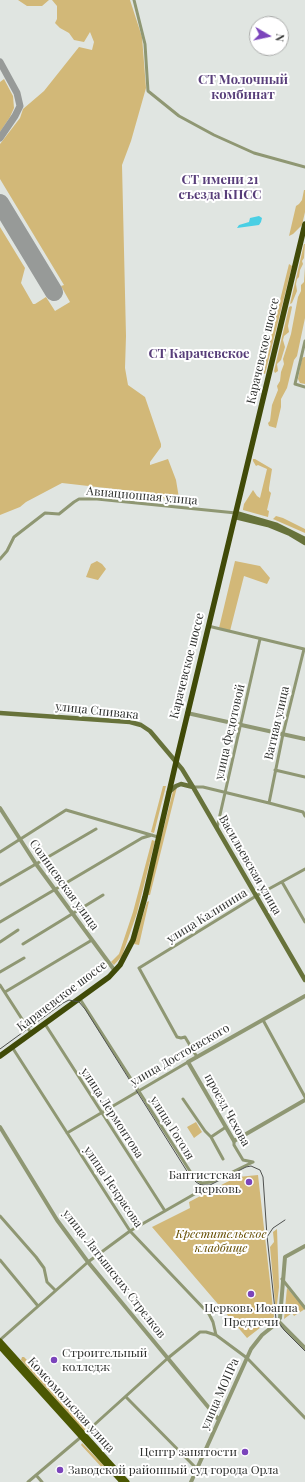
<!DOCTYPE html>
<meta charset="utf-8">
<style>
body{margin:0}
#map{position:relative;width:305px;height:1482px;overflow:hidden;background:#e0e5e1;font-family:"Playfair Display",serif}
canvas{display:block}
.north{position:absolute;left:249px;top:16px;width:40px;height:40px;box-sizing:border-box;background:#fff;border:1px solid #acadac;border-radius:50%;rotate:99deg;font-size:11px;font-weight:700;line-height:16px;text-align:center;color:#303230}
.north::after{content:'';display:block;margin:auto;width:14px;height:18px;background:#7b44bb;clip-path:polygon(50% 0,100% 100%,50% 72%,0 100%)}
</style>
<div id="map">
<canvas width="305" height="1482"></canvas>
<div class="north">N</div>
</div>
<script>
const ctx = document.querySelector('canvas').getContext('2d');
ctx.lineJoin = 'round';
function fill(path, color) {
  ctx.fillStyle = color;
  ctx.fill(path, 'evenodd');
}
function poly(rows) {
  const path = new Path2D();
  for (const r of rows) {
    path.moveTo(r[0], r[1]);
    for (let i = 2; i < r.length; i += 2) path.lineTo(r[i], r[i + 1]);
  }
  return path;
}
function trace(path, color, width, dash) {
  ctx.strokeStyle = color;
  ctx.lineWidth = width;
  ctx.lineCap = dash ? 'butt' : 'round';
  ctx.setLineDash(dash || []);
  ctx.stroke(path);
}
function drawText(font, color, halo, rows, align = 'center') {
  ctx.font = font + ' "Playfair Display",serif';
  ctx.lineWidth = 4;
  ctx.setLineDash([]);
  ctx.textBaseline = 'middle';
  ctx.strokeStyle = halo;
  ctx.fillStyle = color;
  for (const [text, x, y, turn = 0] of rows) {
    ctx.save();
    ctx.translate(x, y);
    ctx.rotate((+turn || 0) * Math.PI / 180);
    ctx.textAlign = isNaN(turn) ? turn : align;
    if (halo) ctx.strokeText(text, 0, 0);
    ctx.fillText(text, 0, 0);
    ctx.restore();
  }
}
const green = poly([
 [18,0,49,0,42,6,27,6],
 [52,0,130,0,142,37,146,88,131,141,122,165,126,336,125,368,128,385,145,397,161,444,161,447,150,462,150,465,168,459,176,480,179,498,165,499,159,494,62,483,26,502,20,507,0,515,0,227,25,268,21,283,33,304,35,304,46,297,55,311,70,302,61,286,64,285,0,179,0,144,20,118,23,109,44,91,79,47,92,50,94,42,90,32,84,42,74,40,69,33,60,28,55,23,57,19,57,6],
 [4,79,13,96,14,108,10,117,0,132,0,82],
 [304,190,305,190,305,212,302,225,293,234,289,236,296,206,299,204,302,200],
 [304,244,305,244,304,258,302,261,303,264,300,270,299,277,297,279,296,284,297,291,292,303,290,304],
 [289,264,292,266,265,374,262,373],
 [305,267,305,318,297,356,294,360,287,388,281,399,281,407,276,428,269,426,268,423,270,421,272,405,278,390,277,386,280,381,281,372,284,364,283,359,291,334,298,297,301,291,301,285,304,282],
 [291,306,292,307,288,326,289,332,284,336,283,340,285,347,281,360,277,364,278,371,275,373,274,371,289,307],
 [304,357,305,357,305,384,300,383,298,379,302,358],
 [253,459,255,459,272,469,269,488,269,491,271,493,267,510,269,511,268,517,243,510,243,509,244,504,253,490,257,496,260,498,267,469,258,465,256,466,253,461],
 [276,516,283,518,305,529,305,533,273,519],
 [97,561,102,564,106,569,98,580,86,577,91,564],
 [235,561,260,566,270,578,267,584,244,576,230,631,219,628],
 [163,786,166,786,154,833,151,832],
 [177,787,150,895,147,895,173,791],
 [152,840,155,841,137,913,122,956,114,965,111,962,119,954,133,912],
 [149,901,139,945,134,944,147,902],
 [196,1122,202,1132,194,1138,187,1127],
 [258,1175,274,1317,247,1338,152,1227,190,1208,189,1202,227,1182,238,1177],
 [277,1229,279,1287,276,1313,270,1247,274,1242,273,1232],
 [287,1288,305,1309,294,1316,292,1313,284,1319],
 [22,1357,24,1357,27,1360,86,1428,84,1431,21,1360],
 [82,1443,108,1470,106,1472,81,1445]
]);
const water = poly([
 [259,216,262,218,261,222,259,225,237,228,239,225,249,222,250,218]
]);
const taxiway = poly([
 [0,62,17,93,20,106,15,116,0,138]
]);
const runway = poly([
 [0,203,54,292]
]);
const minor = poly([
 [134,0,145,44,148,91,179,116,214,135,254,153,305,167],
 [305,341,295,384,305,387],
 [0,559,7,551,14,537,45,513,59,514,74,502,79,499,97,499,236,513],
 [208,626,304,649],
 [275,770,305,777],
 [193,787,203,787,269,803,303,812,305,816],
 [269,803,283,734,304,649],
 [217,828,260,639],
 [0,852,66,810,158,837],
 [282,882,305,922],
 [0,885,96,829],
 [0,922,142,838,152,835],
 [0,942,18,930],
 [23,944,103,895],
 [0,972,24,958],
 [0,985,31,1033],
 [5,992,92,940],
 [80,999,195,1179,202,1183,212,1182,253,1162],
 [263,1020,305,1097],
 [45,1024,165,1211],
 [12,1047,130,1231,209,1314,213,1322,216,1335,247,1358,305,1418],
 [197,1057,185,1037,181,1038,177,1037,139,968,256,896,305,869],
 [183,1099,205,1131,211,1137,226,1127],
 [67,1133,188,1062],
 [211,1137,223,1159],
 [234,1141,234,1145,243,1160,253,1162],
 [0,1216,36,1257,44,1268,47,1282,55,1290],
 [0,1260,38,1306],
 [282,1279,305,1308],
 [0,1340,88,1262,130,1231,198,1192,202,1183],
 [126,1397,197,1469],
 [84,1434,168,1358,200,1332,206,1332,216,1335],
 [36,1475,42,1482],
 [28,1482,81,1437]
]);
const tertiary = poly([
 [187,713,305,739],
 [0,808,36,864,115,971],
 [305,996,188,1062,234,1141,305,1100],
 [0,1127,57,1220,88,1262,219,1420],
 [278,1321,305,1348],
 [191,1482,251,1349,262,1335,277,1323,280,1318,285,1257,305,1246]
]);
const secondary = poly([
 [236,513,277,525,305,539],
 [235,517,268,525,290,534,305,543],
 [0,713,130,722,141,725,150,731,182,769,193,787,305,980],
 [169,792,176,786,181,784,193,787]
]);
const primary = poly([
 [0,1341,127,1482],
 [0,1347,122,1482]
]);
const trunk = poly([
 [0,1056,109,977,120,965,133,940,145,897,176,762,305,224]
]);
const tram = poly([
 [0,1049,63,1003,69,1000,79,1002,85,1009,190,1176,196,1182,201,1185,210,1185,246,1167,251,1166,260,1170,263,1177,267,1236,276,1319,284,1330,305,1351],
 [267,1237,273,1228,285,1220]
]);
const markers = [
 [249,1182,4,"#7b44bb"],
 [251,1294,4,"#7b44bb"],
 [54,1360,4,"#7b44bb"],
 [245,1452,4,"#7b44bb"],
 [60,1470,4,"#7b44bb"]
];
const streetNames = [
 ["Карачевское шоссе",263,351,-77],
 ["Авиационная улица",142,496,5],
 ["Карачевское шоссе",187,666,-76],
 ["улица Спивака",97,711,6],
 ["Ватная улица",277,723,-77],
 ["улица Федотовой",230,732,-77],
 ["Васильевская улица",250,865,60],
 ["Солнцевская улица",64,885,54],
 ["улица Калинина",207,916,-32],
 ["Карачевское шоссе",62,996,-37],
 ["улица Достоевского",180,1055,-30],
 ["проезд Чехова",227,1110,61],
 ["улица Лермонтова",112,1113,57],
 ["улица Гоголя",172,1128,58],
 ["улица Некрасова",113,1187,56],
 ["улица Латышских Стрелков",114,1274,52],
 ["улица МОПРа",220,1394,-66],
 ["Комсомольская улица",71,1405,48]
];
const poiNames = [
 ["Баптистская",241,1175],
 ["церковь",241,1189],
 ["Церковь Иоанна",251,1308,"center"],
 ["Предтечи",251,1322,"center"],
 ["Строительный",62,1353,"left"],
 ["колледж",62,1367,"left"],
 ["Центр занятости",237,1452],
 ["Заводской районный суд города Орла",68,1470,"left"]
];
const parkNames = [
 ["Крестительское",221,1234],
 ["кладбище",221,1248]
];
const neighbourhoodNames = [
 ["СТ Молочный",243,80],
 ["комбинат",243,95],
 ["СТ имени 21",220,180],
 ["съезда КПСС",220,195],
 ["СТ Карачевское",199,354]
];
fill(green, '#d2b878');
fill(water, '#4acfe4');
trace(taxiway, '#979a98', 7);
trace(runway, '#979a98', 18);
trace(minor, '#8f9773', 3);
trace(tertiary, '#8f9773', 4);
trace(secondary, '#67723a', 4.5);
trace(primary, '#4b5703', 5);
trace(trunk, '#404a08', 5.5);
trace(tram, '#4e504e', 1);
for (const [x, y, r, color] of markers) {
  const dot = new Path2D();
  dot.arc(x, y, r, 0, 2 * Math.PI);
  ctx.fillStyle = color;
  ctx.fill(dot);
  trace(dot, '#fff', 1.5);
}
drawText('12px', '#303230', '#fff', streetNames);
drawText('12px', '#303230', '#fff', poiNames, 'right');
drawText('italic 12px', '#654d01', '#fff', parkNames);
drawText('bold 13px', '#583e7a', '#fff', neighbourhoodNames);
</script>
